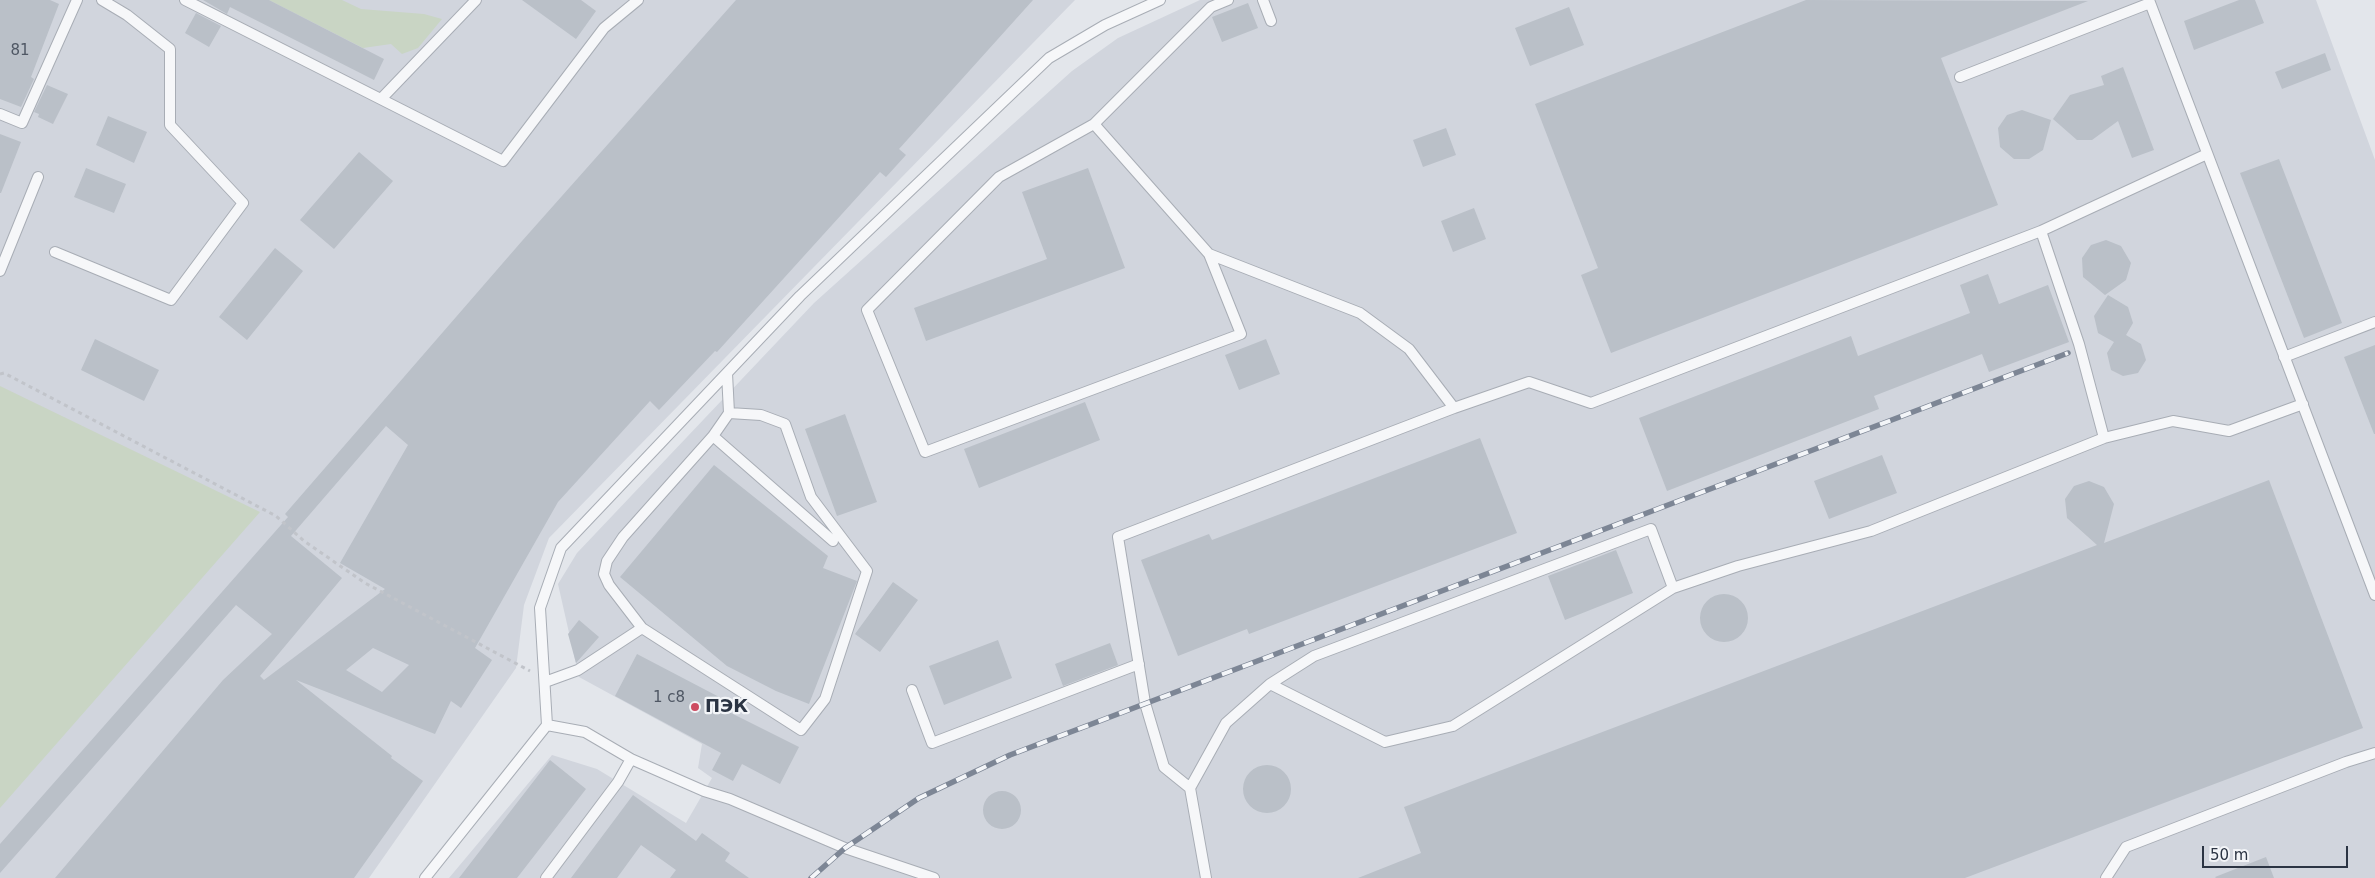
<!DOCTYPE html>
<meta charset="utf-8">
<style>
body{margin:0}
#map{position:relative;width:2375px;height:878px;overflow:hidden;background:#e3e6eb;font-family:"DejaVu Sans",sans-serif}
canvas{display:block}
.scale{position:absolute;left:2202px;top:846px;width:146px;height:22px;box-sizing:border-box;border:2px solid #2b3443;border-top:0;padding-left:6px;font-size:15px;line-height:18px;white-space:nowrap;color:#2b3443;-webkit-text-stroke:4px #f3f5f8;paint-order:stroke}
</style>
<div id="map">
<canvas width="2375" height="878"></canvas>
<div class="scale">50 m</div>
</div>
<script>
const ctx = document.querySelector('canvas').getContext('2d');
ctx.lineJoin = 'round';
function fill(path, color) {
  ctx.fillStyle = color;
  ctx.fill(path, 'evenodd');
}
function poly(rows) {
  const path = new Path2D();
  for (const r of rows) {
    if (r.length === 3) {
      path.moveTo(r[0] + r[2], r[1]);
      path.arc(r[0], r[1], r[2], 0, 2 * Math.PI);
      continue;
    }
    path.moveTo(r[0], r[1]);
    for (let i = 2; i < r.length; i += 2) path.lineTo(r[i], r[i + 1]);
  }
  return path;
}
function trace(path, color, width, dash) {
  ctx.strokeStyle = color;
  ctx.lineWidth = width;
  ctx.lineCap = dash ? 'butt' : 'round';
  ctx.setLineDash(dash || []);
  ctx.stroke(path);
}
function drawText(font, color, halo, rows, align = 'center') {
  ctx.font = font + ' "DejaVu Sans",sans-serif';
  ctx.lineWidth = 4.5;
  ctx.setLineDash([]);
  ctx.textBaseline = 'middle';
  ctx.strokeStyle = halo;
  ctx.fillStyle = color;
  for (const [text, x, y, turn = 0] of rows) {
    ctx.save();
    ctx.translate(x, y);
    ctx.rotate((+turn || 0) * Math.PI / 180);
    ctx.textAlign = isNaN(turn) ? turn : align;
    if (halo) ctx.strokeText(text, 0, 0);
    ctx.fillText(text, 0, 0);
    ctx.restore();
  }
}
const built = poly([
 [0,0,1075,0,549,538,524,605,516,668,369,878,0,878],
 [1200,0,2316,0,2375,160,2375,878,449,878,552,755,597,769,686,823,712,778,698,768,702,744,579,677,558,584,577,553,814,303,1072,71,1118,38]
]);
const green = poly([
 [269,0,342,0,361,9,424,14,442,19,418,48,402,54,391,44,363,48],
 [0,386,260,512,0,808]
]);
const building = poly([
 [0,0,50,0,59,4,31,77,34,79,21,107,0,99],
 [203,0,269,0,384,59,374,80,230,7,227,14],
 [522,0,581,0,596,11,576,39],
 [736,0,1033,0,899,149,906,155,886,177,880,172,717,352,715,351,659,410,650,401,558,502,475,648,492,660,461,708,451,701,435,734,296,680,392,756,391,758,423,781,354,878,55,878,223,680,272,634,236,605,0,873,0,844,288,517,285,514,522,241],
 [386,426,408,445,340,563,385,589,264,680,260,676,342,578,291,536],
 [373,648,409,665,382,692,346,670],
 [1806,0,2088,1,1941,58,1998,205,1611,353,1581,275,1598,268,1535,104],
 [2239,0,2255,0,2264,23,2194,50,2184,21],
 [1248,3,1258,28,1222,42,1212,17],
 [1569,7,1584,45,1530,66,1515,28],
 [196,13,221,26,209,47,185,33],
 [2325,53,2331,70,2282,89,2275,72],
 [2123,67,2154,150,2132,158,2118,121,2092,140,2077,140,2053,119,2070,95,2104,85,2101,76],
 [47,85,68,94,53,124,38,117,39,114,34,112],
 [2022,110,2051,120,2043,150,2029,159,2014,159,2000,147,1998,128,2007,115],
 [108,116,147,132,134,163,96,145],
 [1446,128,1456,155,1423,167,1413,140],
 [0,134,21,142,1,193,0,193],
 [359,152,393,181,334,249,300,220],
 [2279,159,2342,323,2304,338,2240,173],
 [86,168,126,184,114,213,74,197],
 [1088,168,1125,268,926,341,914,308,1047,259,1022,192],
 [1474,208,1486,239,1453,252,1441,221],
 [2106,240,2121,246,2131,263,2126,280,2105,295,2083,277,2082,258,2091,245],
 [275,248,303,271,247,340,219,317],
 [1988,274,1999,304,2048,285,2069,342,1989,372,1982,354,1874,396,1879,409,1667,491,1639,418,1851,336,1858,356,1970,313,1960,285],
 [2108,295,2128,307,2133,323,2126,335,2141,344,2146,360,2138,373,2123,376,2111,370,2107,353,2114,342,2098,333,2094,316],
 [95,339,159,370,144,401,81,370],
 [1266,339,1280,374,1239,390,1225,355],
 [2375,345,2375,434,2374,434,2344,357],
 [1085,402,1100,440,979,488,964,449],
 [845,414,877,502,837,516,805,429],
 [1480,438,1517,533,1249,634,1247,629,1178,656,1141,560,1209,534,1212,540],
 [1882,455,1897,493,1829,519,1814,481],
 [714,465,828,556,823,568,857,581,809,704,776,691,727,666,620,577],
 [2269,480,2363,728,1965,878,1358,878,1421,853,1404,807,2097,545,2067,518,2065,499,2074,486,2089,481,2104,487,2114,504,2104,543],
 [1616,550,1633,593,1565,620,1548,576],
 [893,582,918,600,880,652,855,634],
 [1724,618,24],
 [579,620,599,637,576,663,568,634],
 [998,640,1012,678,944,705,929,666],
 [1110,643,1118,665,1063,686,1055,664],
 [637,654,723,699,719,707,799,747,780,784,742,764,733,781,712,770,721,753,615,696],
 [550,760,586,789,517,878,459,878],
 [1267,789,24],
 [1002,810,19],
 [633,795,696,841,702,833,730,853,725,861,749,878,670,878,676,870,641,845,617,878,571,878],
 [2266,857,2274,878,2216,878,2215,877]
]);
const path = poly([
 [0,374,4,373,276,516,304,541,365,583,530,671]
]);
const service = poly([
 [185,0,503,161,604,28,638,0],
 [1263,0,1271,21],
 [2149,0,2375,595],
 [1960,77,2150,3],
 [381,99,476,0],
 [0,114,22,123,77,0],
 [1094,124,1211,7,1228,0],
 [2041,231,2079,344,2104,438],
 [55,252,171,300,243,203,170,125,170,49,127,15,102,0],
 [1209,254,1094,124,999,177,867,310,925,452,1241,334,1209,254,1360,313,1409,349,1454,408],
 [0,271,38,177],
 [2284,357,2375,322],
 [713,436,833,541],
 [642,628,609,585,604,574,607,561,623,537,713,436,729,413,727,373],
 [545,682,578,670,642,628,801,730,825,699,867,571,811,497,785,424,761,415,729,413],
 [1270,684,1385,742,1453,726,1673,588,1738,566,1871,531,2104,438,2173,421,2229,431,2303,404],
 [912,690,932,743,1139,664],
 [1190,788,1164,767,1145,703,1118,537,1454,408,1529,382,1591,403,2041,231,2207,154],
 [425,878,547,725],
 [546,878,618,782,631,759],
 [934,878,845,848,730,799,704,791,631,759,585,732,547,725,540,608,561,548,800,296,1049,58,1105,25,1160,0],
 [1206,878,1190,788,1226,723,1270,684,1314,656,1651,529,1673,588],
 [2106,878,2126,847,2346,762,2375,753]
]);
const rail = poly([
 [811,878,845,848,919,798,1010,755,2068,353]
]);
const markers = [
 [695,707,5,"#cd4b61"]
];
const numberNames = [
 ["81",20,51],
 ["1 с8",669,698]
];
const poiNames = [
 ["ПЭК",705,707]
];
fill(built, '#d1d5dd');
fill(green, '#c9d5c4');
fill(building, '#bac0c8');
trace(service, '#a8adb5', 12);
trace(path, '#c1c4ca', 3, [4, 4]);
trace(service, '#f6f7f9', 10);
trace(rail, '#7d8695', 5.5);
trace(rail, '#f3f5f8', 4, [11]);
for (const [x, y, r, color] of markers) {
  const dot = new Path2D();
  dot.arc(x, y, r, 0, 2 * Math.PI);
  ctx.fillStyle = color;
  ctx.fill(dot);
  trace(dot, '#f3f5f8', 2);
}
drawText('15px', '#4f5764', null, numberNames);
drawText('bold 18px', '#2b3443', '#f3f5f8', poiNames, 'left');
</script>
